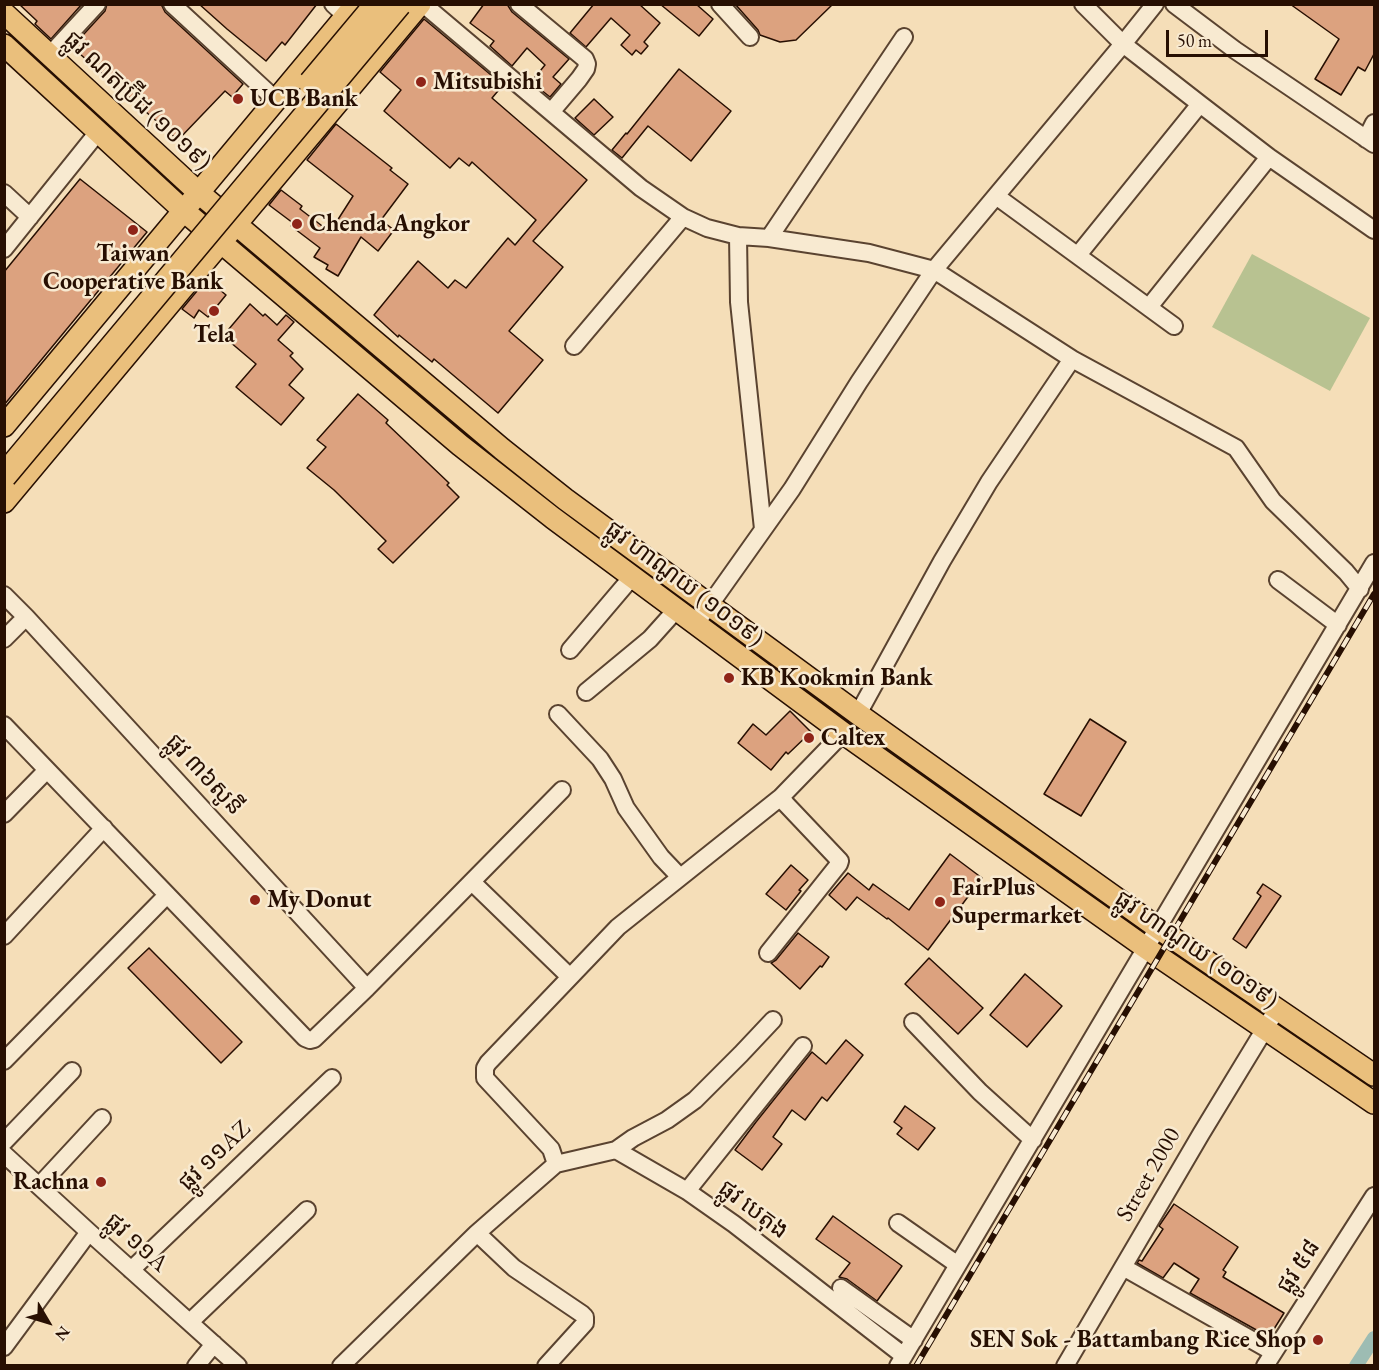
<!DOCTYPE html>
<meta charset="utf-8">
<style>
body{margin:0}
#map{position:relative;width:1379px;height:1370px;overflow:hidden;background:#f5deb8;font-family:"EB Garamond",serif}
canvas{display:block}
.frame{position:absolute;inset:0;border:6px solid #270f02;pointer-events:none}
.north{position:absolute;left:18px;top:1292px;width:60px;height:60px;-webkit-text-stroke:4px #f8ead1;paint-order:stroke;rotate:128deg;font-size:16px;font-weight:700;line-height:24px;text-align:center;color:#270f02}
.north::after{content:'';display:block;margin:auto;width:21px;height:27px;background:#270f02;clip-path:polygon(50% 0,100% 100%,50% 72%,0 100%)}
.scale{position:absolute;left:1166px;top:30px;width:102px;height:27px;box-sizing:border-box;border:3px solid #270f02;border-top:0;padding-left:8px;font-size:18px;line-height:21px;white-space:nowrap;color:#270f02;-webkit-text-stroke:4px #f8ead1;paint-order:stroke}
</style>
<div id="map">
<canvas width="1379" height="1370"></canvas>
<div class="frame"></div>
<div class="north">N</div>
<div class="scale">50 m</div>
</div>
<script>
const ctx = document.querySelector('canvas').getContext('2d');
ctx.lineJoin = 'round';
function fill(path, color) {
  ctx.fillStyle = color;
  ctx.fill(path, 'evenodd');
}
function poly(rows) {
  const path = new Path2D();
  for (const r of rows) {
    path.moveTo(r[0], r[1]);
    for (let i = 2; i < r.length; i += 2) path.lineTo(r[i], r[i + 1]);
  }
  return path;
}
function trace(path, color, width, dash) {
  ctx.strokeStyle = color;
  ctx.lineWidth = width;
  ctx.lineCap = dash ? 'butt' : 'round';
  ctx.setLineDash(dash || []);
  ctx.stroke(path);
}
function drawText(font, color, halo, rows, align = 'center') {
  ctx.font = font + ' "EB Garamond","Noto Sans Khmer",serif';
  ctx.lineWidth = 5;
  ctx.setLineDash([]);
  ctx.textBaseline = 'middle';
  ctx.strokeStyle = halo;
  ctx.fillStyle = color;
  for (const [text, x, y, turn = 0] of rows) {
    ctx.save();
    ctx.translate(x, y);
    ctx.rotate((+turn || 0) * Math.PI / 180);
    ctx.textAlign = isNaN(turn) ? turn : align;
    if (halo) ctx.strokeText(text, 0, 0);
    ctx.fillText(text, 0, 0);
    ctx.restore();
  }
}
const green = poly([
 [1252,254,1370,318,1330,391,1212,327]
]);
const canal = poly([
 [1356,1366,1374,1338]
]);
const building = poly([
 [19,4,82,4,51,39,35,24,37,21,19,4],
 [107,4,161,4,165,12,243,84,232,97,225,91,178,140,72,47,105,11,107,4],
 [199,4,317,4,285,45,282,42,266,61,227,29,199,4],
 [484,4,507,4,512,12,569,59,553,77,561,84,550,97,531,82,545,65,527,48,512,66,490,46,494,41,470,23,484,4],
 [594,4,639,4,660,23,644,42,648,46,641,54,636,50,632,55,621,45,630,35,611,18,586,47,570,33,594,4],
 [660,4,696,4,713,19,699,36,660,4],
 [735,4,833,4,796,40,780,42,760,35,758,30,735,4],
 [1290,4,1374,4,1374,54,1365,71,1358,67,1341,95,1315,79,1339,39,1290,4],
 [424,19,503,85,492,98,587,180,533,241,563,267,509,331,543,360,498,413,434,359,432,362,399,335,398,337,374,315,418,261,448,288,455,280,466,288,508,238,515,245,536,220,472,162,469,166,459,158,450,168,384,111,401,90,380,72,424,19],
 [679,69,731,111,691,161,648,126,622,158,612,150,626,133,627,134,679,69],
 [594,99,613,117,594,135,575,118,594,99],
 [336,124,392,168,390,170,408,184,381,220,394,230,378,251,361,237,338,276,326,269,328,265,314,257,320,248,291,226,293,223,269,205,281,190,302,206,300,209,330,232,353,196,307,160,336,124],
 [80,179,147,232,4,405,4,272,80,179],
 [207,279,226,295,208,317,199,310,194,318,182,309,207,279],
 [250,304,263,316,265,314,277,325,286,315,294,322,278,340,293,353,290,356,303,369,289,385,304,398,281,425,236,387,256,364,223,336,250,304],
 [358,394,388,420,386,423,449,483,447,485,459,497,393,563,378,549,386,541,334,490,307,468,326,447,317,440,358,394],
 [790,711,811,732,788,754,786,752,771,770,738,743,753,724,766,735,790,711],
 [1090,719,1126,742,1081,816,1044,794,1090,719],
 [950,854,982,878,928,950,888,918,887,919,857,897,846,910,829,895,848,873,869,890,873,884,909,910,950,854],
 [791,865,808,880,799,890,801,891,786,910,766,894,791,865],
 [1263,884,1281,896,1246,948,1233,939,1261,896,1257,893,1263,884],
 [798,933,829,957,822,967,820,966,800,989,771,963,776,960,798,933],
 [149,948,242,1042,221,1063,128,968,149,948],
 [929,958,983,1008,958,1034,905,984,929,958],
 [1025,974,1062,1006,1027,1047,990,1015,1025,974],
 [846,1040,863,1055,827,1101,822,1097,805,1120,792,1110,773,1137,782,1144,762,1170,735,1150,756,1122,812,1052,826,1064,846,1040],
 [905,1106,935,1128,918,1150,897,1134,902,1128,894,1122,905,1106],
 [1174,1204,1238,1247,1223,1270,1226,1272,1223,1277,1284,1313,1269,1337,1190,1293,1199,1279,1174,1263,1163,1278,1137,1263,1139,1260,1142,1261,1163,1229,1159,1226,1174,1204],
 [833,1216,902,1266,877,1301,847,1279,839,1277,850,1263,816,1239,833,1216]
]);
const minor = poly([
 [172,4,276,100],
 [333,4,346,16],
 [423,4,641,188,683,217,707,228,738,236,769,238,869,253,934,270,1072,359,1236,448,1273,501,1346,572,1360,589],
 [519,4,585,59,587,64,586,69,579,79,551,112],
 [720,4,750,37],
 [1083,4,1123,44,1200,104,1269,157,1374,230],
 [1174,4,1235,50,1374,144],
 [49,56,97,4],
 [1366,139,1374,123],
 [4,193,30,217],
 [996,196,1174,326],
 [738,236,739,302,763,529],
 [769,238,904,37],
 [4,249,98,132],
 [1078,255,1200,104],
 [1149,307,1269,157],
 [574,346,683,217],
 [1278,580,1338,625],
 [4,595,26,617,367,988],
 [695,624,709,606,792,489,859,382,934,270,1123,44,1155,4],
 [4,639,26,617],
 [570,650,632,577],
 [586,692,650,639,676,610],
 [558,714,600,759,613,779,626,808,661,857,680,877],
 [858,714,942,561,989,482,1072,359],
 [4,725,305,1038,310,1040,314,1039,367,988,562,790],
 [4,814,47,770],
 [472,882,570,977],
 [4,936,104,828],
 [768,953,839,864,840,861,786,804,781,797],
 [913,1022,980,1092,1033,1140],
 [4,1061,167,895],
 [4,1142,72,1071],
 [616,1150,633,1138,667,1120,695,1100,741,1054,773,1020],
 [4,1154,89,1232,238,1366],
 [556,1164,551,1149,485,1078,485,1068,488,1063,618,927,781,797,843,733],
 [39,1186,102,1118],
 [687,1191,803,1046],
 [898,1223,958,1265],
 [477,1233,514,1268,582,1314,585,1317,585,1323,546,1366],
 [1123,1267,1273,1352],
 [131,1270,332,1078],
 [841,1288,914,1340],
 [190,1322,307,1210],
 [4,1347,89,1232],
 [196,1366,214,1344],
 [341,1366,477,1233,556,1164,616,1150,687,1191,734,1224,904,1356],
 [898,1366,1374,563],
 [1065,1366,1201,1134,1277,1009],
 [1265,1366,1374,1196]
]);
const major = poly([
 [4,13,199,193,502,449,565,499,858,714,1158,928,1374,1075],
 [4,45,184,211,460,445,553,518,843,733,1146,948,1374,1103],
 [4,426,356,4],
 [4,502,420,4]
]);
const rail = poly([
 [916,1366,1374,594]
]);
const highwayBridge = poly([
 [311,83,377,4],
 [4,476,399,4]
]);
const markers = [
 [421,82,6,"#8f2418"],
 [238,99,6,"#8f2418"],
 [297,224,6,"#8f2418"],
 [133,230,6,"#8f2418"],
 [214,311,6,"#8f2418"],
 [729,678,6,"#8f2418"],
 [809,738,6,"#8f2418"],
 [255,900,6,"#8f2418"],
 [940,902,6,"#8f2418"],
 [101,1182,6,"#8f2418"],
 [1318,1340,6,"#8f2418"]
];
const poiNames = [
 ["Mitsubishi",433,82],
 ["UCB Bank",250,99],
 ["Chenda Angkor",309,224],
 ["Taiwan",133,254,"center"],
 ["Cooperative Bank",133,282,"center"],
 ["Tela",214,335,"center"],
 ["KB Kookmin Bank",741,678],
 ["Caltex",821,738],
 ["FairPlus",952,888],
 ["Supermarket",952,916],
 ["My Donut",267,900],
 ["Rachna",89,1182,"right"],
 ["SEN Sok - Battambang Rice Shop",1306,1340,"right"]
];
const streetNames = [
 ["ផ្លូវ ណតប្រ៊ីដ (១០១៩)",137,101,43],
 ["ផ្លូវ ហាណូយ (១០១៩)",684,584,37],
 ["ផ្លូវ ៣៦សូនី",204,775,47],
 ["ផ្លូវ ហាណូយ (១០១៩)",1196,950,34],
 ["ផ្លូវ ១១AZ",215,1156,-44],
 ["Street 2000",1149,1175,-60],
 ["ផ្លូវ បេតុង",753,1210,37],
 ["ផ្លូវ ១១A",136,1243,42],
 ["ផ្លូវ ៥៨",1299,1267,-57]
];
fill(green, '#b8c291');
trace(canal, '#9dbcb3', 14);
fill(building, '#dca27f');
trace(building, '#270f02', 1.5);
trace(minor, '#5a4330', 20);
trace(major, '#270f02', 24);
trace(minor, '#f8ead1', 16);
trace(major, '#eabf7c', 21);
trace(rail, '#270f02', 6);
trace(rail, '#f8ead1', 4, [11]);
trace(highwayBridge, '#270f02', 27, []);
trace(highwayBridge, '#eabf7c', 24);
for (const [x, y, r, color] of markers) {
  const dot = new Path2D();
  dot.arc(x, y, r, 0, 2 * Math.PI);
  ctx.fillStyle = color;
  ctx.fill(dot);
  trace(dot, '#f8ead1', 2);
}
drawText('bold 24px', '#270f02', '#f8ead1', poiNames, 'left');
drawText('24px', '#270f02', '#f8ead1', streetNames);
</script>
